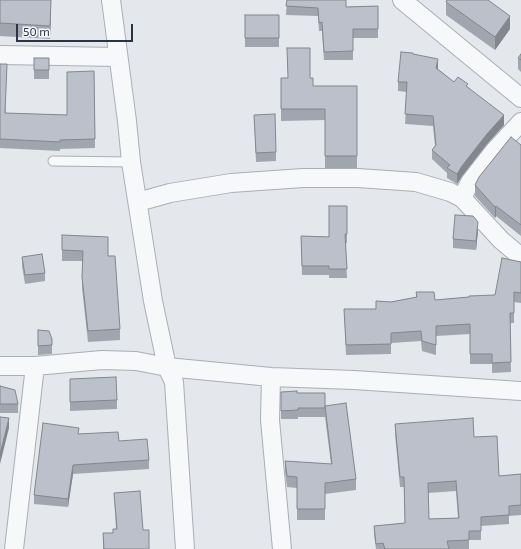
<!DOCTYPE html>
<style>
body{margin:0}
#map{position:relative;width:521px;height:549px;overflow:hidden;background:#e4e7ec;font-family:"Exo 2",sans-serif}
canvas{display:block}
.scale{position:absolute;left:16px;top:24px;width:117px;height:18px;box-sizing:border-box;border:2px solid #2b3445;border-top:0;padding-left:5px;font-size:12px;line-height:14px;white-space:nowrap;color:#2b3445;-webkit-text-stroke:3px #f4f6f9;paint-order:stroke}
</style>
<div id="map">
<canvas width="521" height="549"></canvas>
<div class="scale">50 m</div>
</div>
<script>
const ctx = document.querySelector('canvas').getContext('2d');
ctx.lineJoin = 'round';
function poly(rows) {
  const path = new Path2D();
  for (const r of rows) {
    path.moveTo(r[0], r[1]);
    for (let i = 2; i < r.length; i += 2) path.lineTo(r[i], r[i + 1]);
  }
  return path;
}
function trace(path, color, width, dash) {
  ctx.strokeStyle = color;
  ctx.lineWidth = width;
  ctx.lineCap = dash ? 'butt' : 'round';
  ctx.setLineDash(dash || []);
  ctx.stroke(path);
}
function fill(path, color) {
  ctx.fillStyle = color;
  ctx.fill(path, 'evenodd');
}
const service = poly([
 [53,161,131,162]
]);
const minor = poly([
 [111,0,127,121,131,162,153,301,167,367,174,382,185,549],
 [402,0,521,98],
 [0,55,118,57],
 [462,198,470,182,495,150,521,122],
 [138,202,170,193,231,183,303,178,358,178,416,182,450,192,462,198,501,240,521,257],
 [0,366,35,366,102,360,136,361,167,367,271,377,354,380,521,391],
 [271,377,270,420,282,549],
 [14,549,35,366]
]);
const wall = poly([
 [0,0,51,13,50,39,0,36],
 [287,0,346,7,378,6,378,38,353,38,353,60,324,60,322,31,319,31,318,16,286,15],
 [446,2,510,29,495,50,446,15],
 [245,15,279,15,279,47,245,47],
 [413,54,438,69,454,82,468,87,504,125,487,144,462,176,457,184,447,178,447,173,432,159,432,150,435,146,433,126,405,124,407,92,398,91,398,82],
 [521,54,521,72,518,69,518,58],
 [34,58,49,58,49,79,34,79],
 [0,64,6,113,67,115,94,71,95,148,60,149,60,151,0,148],
 [281,78,310,78,313,86,357,86,357,168,325,168,325,120,281,121],
 [254,115,276,152,276,161,256,162],
 [521,145,521,236,496,216,495,218,475,196,475,185],
 [347,206,347,243,345,243,347,278,329,278,329,275,302,275,301,236,329,237],
 [478,231,476,250,453,248,453,239],
 [62,235,108,256,120,329,120,340,88,342,82,288,82,261,62,261],
 [22,257,45,273,45,281,25,284,22,266],
 [521,262,521,303,514,302,514,323,510,323,511,372,492,373,492,364,470,364,470,334,436,336,436,355,422,351,421,341,391,343,391,354,346,355,344,309,376,309,376,301,391,302,416,297,416,292,435,300,495,295],
 [38,330,52,339,52,354,38,355],
 [70,379,117,400,117,409,70,411],
 [0,386,18,404,18,413,0,413],
 [281,392,297,393,325,393,325,417,298,417,298,419,281,419],
 [325,406,356,479,356,490,325,494,325,520,297,520,297,488,287,487,285,472,285,461,331,464,325,417],
 [395,424,474,437,499,476,521,474,521,515,509,516,509,524,481,526,481,540,469,540,469,549,376,549,374,535,374,526,405,523,404,487,400,487,395,434],
 [456,491,458,518,429,519,428,493],
 [79,434,119,441,149,460,149,469,73,474,68,507,34,504,34,495],
 [114,493,143,530,149,549,103,549,103,533,113,533,116,529]
]);
const shadedWall = poly([
 [51,0,51,13,50,39,50,26],
 [510,16,510,29,495,50,495,37],
 [438,59,438,68,436,78,436,68],
 [504,115,504,125,487,144,462,176,457,184,457,174,462,166,487,134],
 [496,206,496,216,495,218,495,207],
 [478,222,478,231,476,250,476,241],
 [9,418,9,428,0,464,0,454],
 [73,465,73,474,68,507,68,499]
]);
const building = poly([
 [0,0,51,0,50,26,0,23,0,0],
 [287,0,346,0,346,7,378,6,378,29,353,29,353,51,324,52,322,22,319,23,318,8,286,6,287,0],
 [447,0,488,0,510,16,495,37,446,2,447,0],
 [245,15,279,15,279,38,245,38,245,15],
 [287,48,310,48,310,78,313,78,313,86,357,86,357,156,325,156,325,109,281,109,281,78,288,78,287,48],
 [401,52,413,53,413,54,438,59,436,68,454,82,458,77,468,84,466,86,504,115,487,134,462,166,457,174,447,168,450,165,432,150,436,145,433,116,405,114,407,82,398,82,401,52],
 [521,54,521,60,518,58,521,54],
 [34,58,49,58,49,70,34,70,34,58],
 [0,64,7,64,5,113,67,115,67,72,94,71,95,139,60,140,60,142,0,139,0,64],
 [275,114,276,152,256,153,254,115,275,114],
 [511,137,521,145,521,225,496,206,495,207,475,185,479,177,511,137],
 [329,206,347,206,347,234,345,234,347,269,329,269,329,266,302,266,301,236,329,237,329,206],
 [455,215,473,216,478,222,476,241,453,239,455,215],
 [62,235,108,237,108,256,115,256,120,329,88,331,82,277,83,251,62,250,62,235],
 [42,254,45,273,25,275,22,257,42,254],
 [502,258,521,262,521,293,514,292,514,313,510,313,511,362,492,363,492,354,470,354,470,324,436,326,436,345,422,341,421,331,391,333,391,344,346,345,344,309,376,309,376,301,391,302,417,297,416,292,434,292,435,300,469,297,469,296,495,295,502,258],
 [38,330,49,331,52,339,52,345,38,346,38,330],
 [116,377,117,400,70,402,70,379,116,377],
 [0,386,15,390,18,404,0,404,0,386],
 [297,391,297,393,325,393,325,408,298,408,298,410,281,411,281,392,297,391],
 [346,403,356,479,325,483,325,509,297,509,297,477,287,476,285,461,332,464,325,406,346,403],
 [0,417,9,418,0,454,0,417],
 [473,418,474,437,497,436,499,476,521,474,521,505,509,506,509,515,481,517,481,531,469,531,469,540,447,541,449,549,385,549,383,543,376,544,374,526,405,523,404,477,400,477,395,424,473,418],
 [456,481,459,518,429,519,428,483,456,481],
 [43,423,79,428,78,434,118,432,119,441,147,439,149,460,73,465,68,499,34,495,43,423],
 [140,491,143,530,149,530,149,549,104,549,103,533,113,533,113,529,117,529,114,493,140,491]
]);
trace(service, '#a9aeb7', 11);
trace(minor, '#a9aeb7', 20);
trace(service, '#f7f8fa', 9);
trace(minor, '#f7f8fa', 18);
fill(wall, '#a1a5ae');
fill(shadedWall, '#83868d');
fill(building, '#bbc0ca');
trace(building, '#83868d', 1);
</script>
